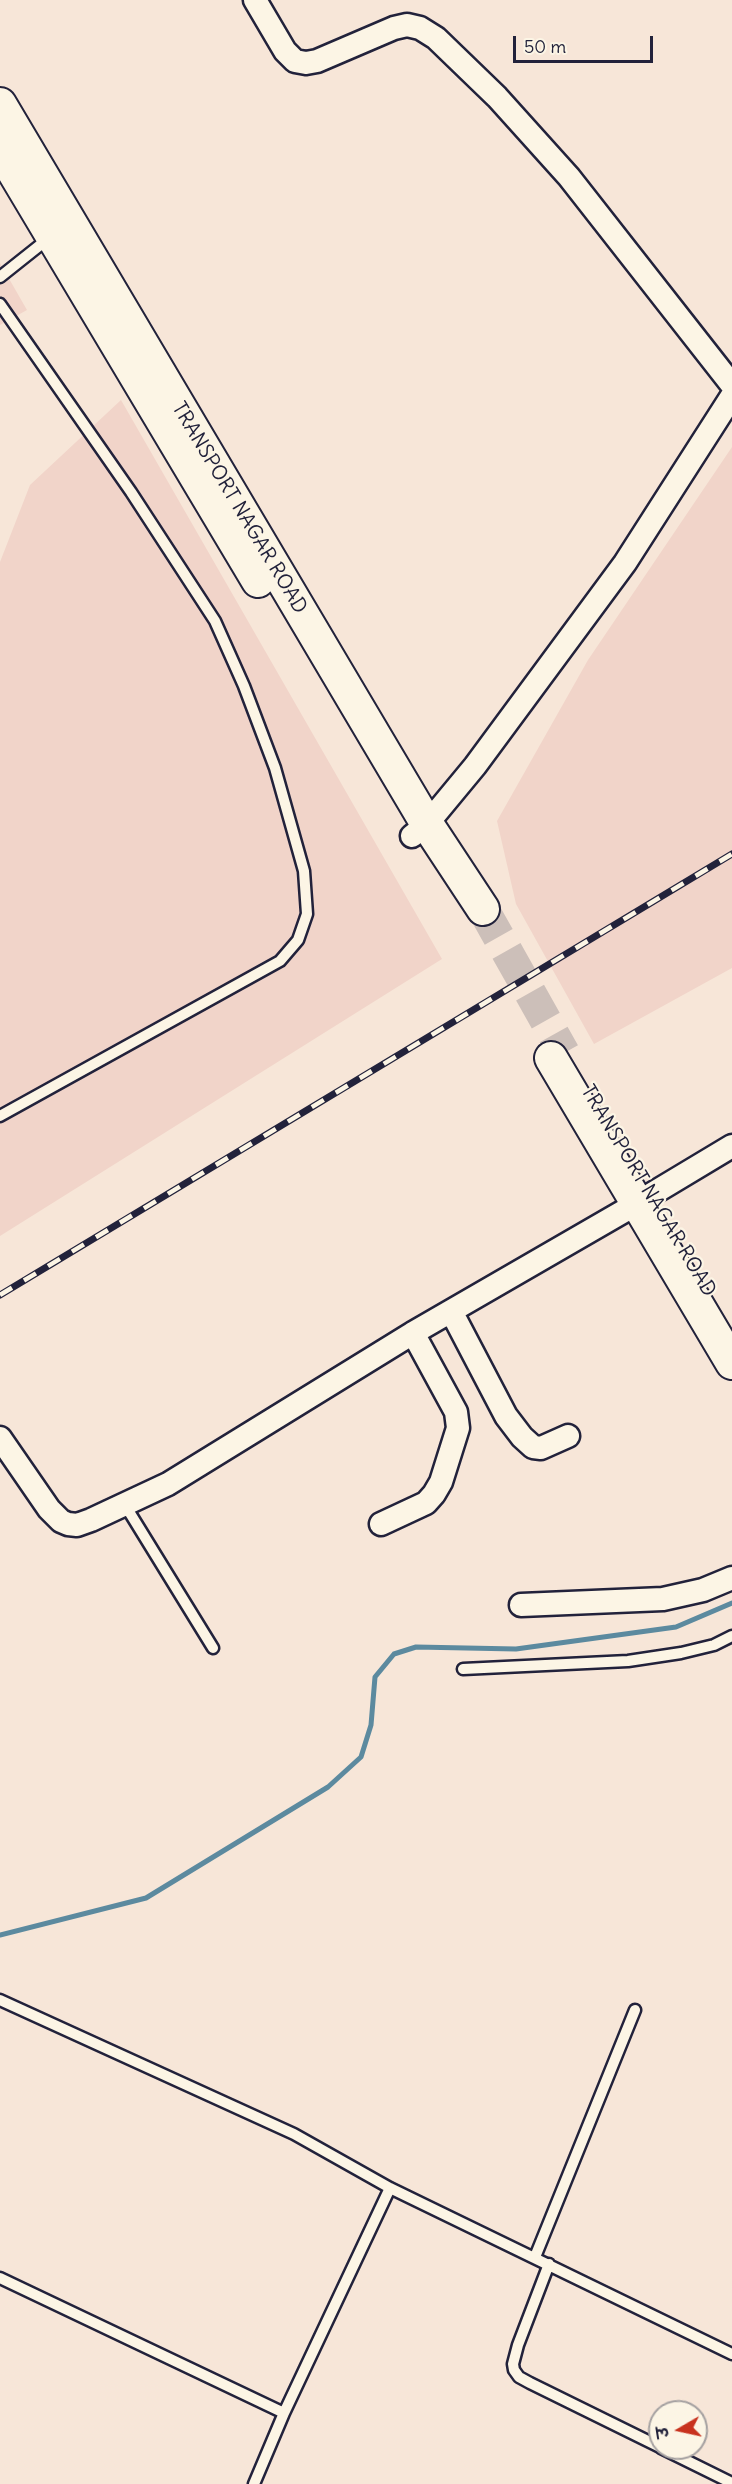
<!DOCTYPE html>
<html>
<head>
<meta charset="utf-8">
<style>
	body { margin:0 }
	#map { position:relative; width:732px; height:2484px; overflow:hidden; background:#f7e6d8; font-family:Delius,"Playpen Sans Deva",sans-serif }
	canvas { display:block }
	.north { position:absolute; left:648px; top:2400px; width:60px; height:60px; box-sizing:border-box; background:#fcf5e5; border:2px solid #a5a1a1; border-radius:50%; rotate:261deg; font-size:16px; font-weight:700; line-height:24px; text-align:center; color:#22223b }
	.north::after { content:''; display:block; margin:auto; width:21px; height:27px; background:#c8321e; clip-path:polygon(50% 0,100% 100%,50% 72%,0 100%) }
	.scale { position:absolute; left:513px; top:36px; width:140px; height:27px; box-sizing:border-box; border:3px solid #22223b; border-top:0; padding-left:8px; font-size:18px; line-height:21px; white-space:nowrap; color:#22223b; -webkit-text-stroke:4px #fcf5e5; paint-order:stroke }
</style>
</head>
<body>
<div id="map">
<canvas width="732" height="2484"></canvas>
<div class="north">उ</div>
<div class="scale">50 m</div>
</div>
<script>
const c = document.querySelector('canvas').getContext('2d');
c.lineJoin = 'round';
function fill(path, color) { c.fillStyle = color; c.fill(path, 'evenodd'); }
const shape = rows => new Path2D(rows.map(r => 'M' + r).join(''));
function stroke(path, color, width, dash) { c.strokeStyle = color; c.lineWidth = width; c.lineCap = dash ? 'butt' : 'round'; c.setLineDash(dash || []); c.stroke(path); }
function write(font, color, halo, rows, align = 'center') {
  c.font = font + ' Delius,sans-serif'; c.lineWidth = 4.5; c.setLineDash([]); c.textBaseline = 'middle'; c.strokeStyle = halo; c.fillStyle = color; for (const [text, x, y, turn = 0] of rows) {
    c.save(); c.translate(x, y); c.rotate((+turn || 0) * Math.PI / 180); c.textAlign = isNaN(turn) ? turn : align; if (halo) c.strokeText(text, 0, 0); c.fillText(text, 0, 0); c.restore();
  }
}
fill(shape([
	[0,263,27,310,0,325],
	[121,400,442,959,0,1236,0,562,30,485],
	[732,447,732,968,594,1044,516,904,497,821,588,660]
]), '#f1d4c9');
stroke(shape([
	[0,1935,146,1898,328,1787,361,1757,371,1725,375,1677,394,1654,416,1647,516,1649,676,1627,732,1603]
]), '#5c8a9f', 5);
stroke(shape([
	[483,909,564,1053]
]), '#ccbfb9', 32, [32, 16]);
const service = shape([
	[0,277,49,238],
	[0,304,131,492,215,621,244,686,275,768,304,871,307,914,298,940,280,961,0,1116],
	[125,1505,213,1648],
	[463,1669,628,1661,681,1653,714,1645,732,1636],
	[0,2000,294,2134,390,2188,732,2354],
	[535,2257,635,2010],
	[549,2264,518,2345,513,2364,514,2370,519,2377,530,2383,660,2447],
	[0,2278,284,2413],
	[661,2448,732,2483],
	[254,2484,284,2413,390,2188]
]);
const minor = shape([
	[255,0,285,51,295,61,306,63,317,61,394,28,407,25,420,28,436,38,497,97,569,177,732,385],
	[412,836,427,824,475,766,625,563,732,396],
	[652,1194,732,1146],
	[451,1311,506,1416,522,1437,533,1447,541,1448,568,1436],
	[0,1438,49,1509,61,1521,68,1524,77,1525,91,1520,168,1484,413,1333,638,1203],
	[381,1524,426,1503,434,1494,441,1482,458,1428,456,1412,413,1333],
	[521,1605,663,1599,703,1590,732,1578]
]);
const secondary = shape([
	[0,104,427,824,483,909],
	[0,149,258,581],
	[551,1058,732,1363]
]);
stroke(service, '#22223b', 15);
stroke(minor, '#22223b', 27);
stroke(secondary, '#22223b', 36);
stroke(service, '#fcf5e5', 10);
stroke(minor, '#fcf5e5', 22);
stroke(secondary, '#fcf5e5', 32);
const rail = shape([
	[0,1295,732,854]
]);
stroke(rail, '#22223b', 7);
stroke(rail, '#fcf5e5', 4.5, [14]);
write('20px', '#22223b', '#fcf5e5', [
	["TRANSPORT NAGAR ROAD",239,508,59],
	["TRANSPORT NAGAR ROAD",648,1191,59]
]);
</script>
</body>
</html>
